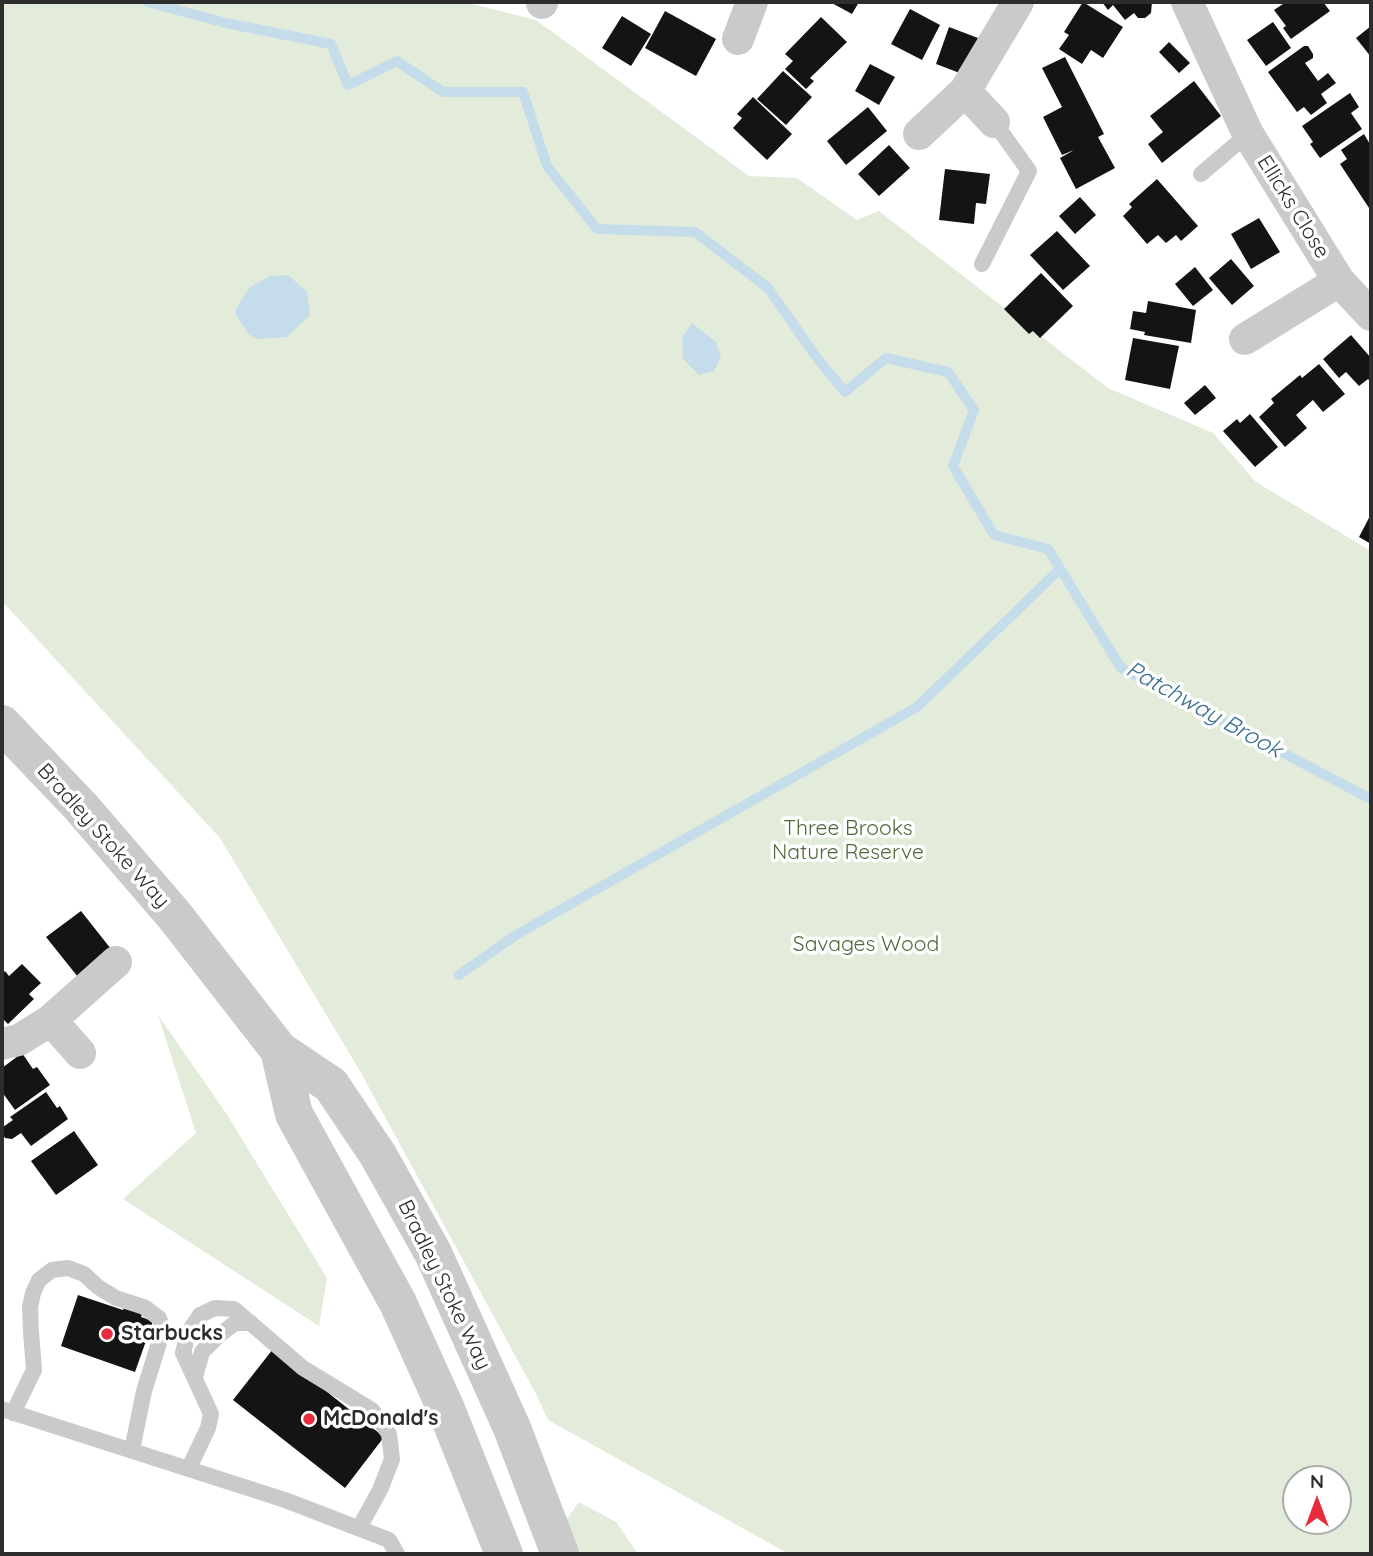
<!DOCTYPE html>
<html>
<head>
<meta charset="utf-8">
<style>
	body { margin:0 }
	#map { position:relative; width:1373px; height:1556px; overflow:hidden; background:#fff; font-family:Quicksand,sans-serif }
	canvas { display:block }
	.frame { position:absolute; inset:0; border:4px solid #2d2d2d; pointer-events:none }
	.north { position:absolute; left:1282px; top:1465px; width:70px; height:70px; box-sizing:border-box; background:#fff; border:2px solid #ababab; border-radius:50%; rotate:0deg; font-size:19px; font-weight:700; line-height:28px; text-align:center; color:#2d2d2d }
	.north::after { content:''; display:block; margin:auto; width:24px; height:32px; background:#e62c3c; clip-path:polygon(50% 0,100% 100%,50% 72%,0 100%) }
</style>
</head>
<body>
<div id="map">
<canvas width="1373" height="1556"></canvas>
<div class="frame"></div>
<div class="north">N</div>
</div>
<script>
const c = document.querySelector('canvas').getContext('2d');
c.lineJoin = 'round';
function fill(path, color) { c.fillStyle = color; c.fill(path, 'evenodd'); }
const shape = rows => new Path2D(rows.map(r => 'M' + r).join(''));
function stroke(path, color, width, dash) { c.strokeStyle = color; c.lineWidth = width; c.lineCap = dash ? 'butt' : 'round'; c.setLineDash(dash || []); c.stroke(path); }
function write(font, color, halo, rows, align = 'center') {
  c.font = font + ' Quicksand,sans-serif'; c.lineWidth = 7; c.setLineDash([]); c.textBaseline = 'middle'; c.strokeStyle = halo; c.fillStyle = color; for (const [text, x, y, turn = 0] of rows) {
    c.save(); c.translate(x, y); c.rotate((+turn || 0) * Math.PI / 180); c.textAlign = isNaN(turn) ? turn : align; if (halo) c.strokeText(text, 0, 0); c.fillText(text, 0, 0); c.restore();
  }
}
fill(shape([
	[2,2,464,2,536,20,749,176,797,178,857,220,879,211,1108,388,1213,433,1256,482,1371,551,1371,1554,789,1554,548,1420,535,1392,360,1071,220,838,2,601],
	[1296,1479,1338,1479,1338,1521,1296,1521],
	[158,1015,226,1113,327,1278,319,1326,123,1199,196,1133],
	[579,1502,616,1522,638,1554,579,1554,566,1520]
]), '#e3ebda');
fill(shape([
	[288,275,307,292,310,315,287,337,259,339,249,335,236,315,236,309,249,288,270,276],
	[692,323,716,342,721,357,714,371,699,375,683,359,682,338]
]), '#c5ddeb');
stroke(shape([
	[147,2,226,23,331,44,348,85,397,61,443,92,523,92,547,166,597,229,695,232,768,288,817,358,845,392,886,358,948,372,974,410,953,466,994,535,1048,549,1121,668,1371,799],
	[459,975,516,935,917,707,1060,569]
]), '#c5ddeb', 10);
fill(shape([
	[830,2,859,2,852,14],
	[1083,2,1123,27,1103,58,1091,50,1082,64,1059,49,1069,35,1064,32],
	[1102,2,1152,2,1151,13,1145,18,1138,18,1134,13,1125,20,1113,5,1108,10],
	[1286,2,1323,2,1330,11,1291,39,1283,28,1286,26,1274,10],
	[910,9,940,25,922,60,891,44],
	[665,11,716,39,696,76,645,48],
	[622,16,651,34,631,66,602,48],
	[821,17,847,42,810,78,814,81,806,89,785,69,793,61,785,54],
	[1273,22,1291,48,1266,66,1247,40],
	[1371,26,1371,57,1356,38],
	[949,27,978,38,965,75,936,64],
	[1169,42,1190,63,1179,73,1159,52],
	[1304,46,1308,46,1313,54,1313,58,1305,63,1318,81,1328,73,1336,83,1321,94,1327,103,1311,115,1304,107,1297,112,1268,72],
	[1065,57,1104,134,1098,137,1115,168,1076,189,1060,158,1074,150,1062,155,1043,117,1062,107,1042,68],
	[870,64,895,77,879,105,855,91],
	[783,71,812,97,786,125,757,99],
	[1194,81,1221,116,1162,163,1148,144,1163,132,1150,116],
	[1350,93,1359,107,1351,113,1362,129,1320,158,1310,144,1313,142,1302,126],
	[753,97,792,134,767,160,733,128,742,118,737,114],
	[868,107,887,131,846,165,827,141],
	[1364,134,1371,146,1371,207,1369,208,1340,164,1347,159,1341,150],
	[889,145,910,168,879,196,858,174],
	[945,169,990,174,986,204,976,203,974,224,939,220],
	[1157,179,1198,226,1181,241,1176,235,1166,243,1158,235,1147,244,1123,216,1132,207,1129,204],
	[1080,197,1096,215,1075,234,1059,216],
	[1259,218,1280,252,1251,269,1231,234],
	[1057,231,1090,266,1063,290,1030,255],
	[1231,259,1254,286,1232,305,1209,278],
	[1195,267,1213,290,1193,306,1175,284],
	[1041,273,1073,306,1040,338,1033,331,1029,334,1004,309],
	[1148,301,1196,310,1191,343,1144,335,1145,332,1130,329,1133,311,1146,313],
	[1351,335,1371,358,1371,383,1368,379,1359,386,1346,372,1339,378,1323,359],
	[1133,338,1179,346,1170,389,1125,380],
	[1319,364,1345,394,1323,412,1313,400,1296,415,1307,428,1285,447,1259,417,1274,403,1271,399,1300,375,1302,378],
	[1205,385,1216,398,1195,415,1184,403],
	[1250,414,1278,447,1255,467,1223,431,1237,419,1240,423],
	[1371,514,1371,544,1359,537],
	[81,911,111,949,78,977,46,937],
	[22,964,41,983,29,994,34,999,8,1024,2,1018,2,974,5,971,9,976],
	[22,1053,33,1069,37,1067,50,1085,15,1110,2,1092,2,1068],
	[46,1092,57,1108,60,1106,68,1119,31,1146,21,1133,12,1139,5,1138,2,1133,3,1127,13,1120,10,1117],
	[74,1131,98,1165,56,1195,31,1161],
	[78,1295,123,1310,127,1300,145,1307,141,1317,153,1321,135,1372,61,1346],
	[273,1349,384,1437,345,1488,233,1400]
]), '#141414');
stroke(shape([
	[1201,174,1248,134],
	[982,264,1029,171,994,122],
	[195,1377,202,1352,218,1336,235,1323,251,1323],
	[2,1409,285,1500,389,1540,397,1554],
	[13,1413,34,1370,31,1332,30,1307,33,1293,39,1280,52,1270,68,1268,84,1274,98,1287,116,1298,144,1307,159,1318,163,1330,144,1391,132,1450],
	[189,1468,208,1428,211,1414,183,1353,188,1333,200,1315,215,1308,234,1309,303,1368,372,1410,389,1434,392,1459,380,1490,359,1528]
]), '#cacaca', 16);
stroke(shape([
	[1187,2,1248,134,1339,281,1371,315],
	[542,3,542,2],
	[738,39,752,2],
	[965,91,994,122],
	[919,134,965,91,1018,2],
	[1245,339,1339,281],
	[51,1020,80,1053],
	[2,1044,19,1040,51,1020,116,962]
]), '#cacaca', 32);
stroke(shape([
	[2,724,81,807,174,915,279,1050,331,1085,378,1155,433,1253,512,1428,560,1554],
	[279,1050,294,1114,398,1303,446,1409,504,1554]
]), '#cacaca', 38);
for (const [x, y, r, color] of [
	[107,1334,7,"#e62c3c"],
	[309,1419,7,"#e62c3c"]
]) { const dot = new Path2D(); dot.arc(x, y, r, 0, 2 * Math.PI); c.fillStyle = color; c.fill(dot); stroke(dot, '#fff', 2.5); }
write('21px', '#2d2d2d', '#fff', [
	["Ellicks Close",1293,207,58],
	["Bradley Stoke Way",103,836,48],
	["Bradley Stoke Way",444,1285,64]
]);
write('21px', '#50683a', '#fff', [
	["Three Brooks",848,829],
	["Nature Reserve",848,853],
	["Savages Wood",866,945]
]);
write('bold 21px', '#2d2d2d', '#fff', [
	["Starbucks",121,1334],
	["McDonald's",323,1419]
], 'left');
write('italic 23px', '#3a6f8f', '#fff', [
	["Patchway Brook",1204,710,29]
]);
</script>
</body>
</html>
